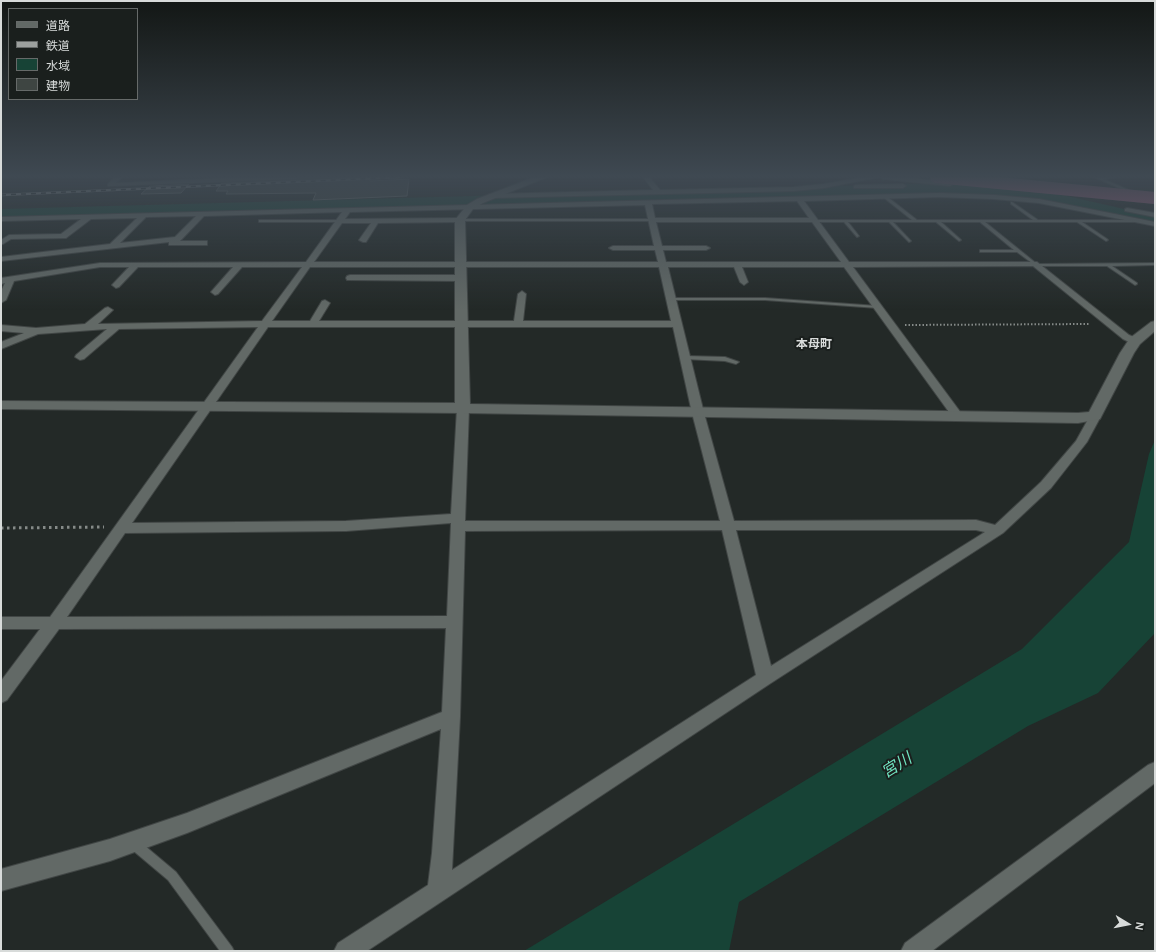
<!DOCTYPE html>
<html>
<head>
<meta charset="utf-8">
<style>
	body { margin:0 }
	#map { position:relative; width:1156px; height:952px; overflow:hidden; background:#232927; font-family:Arial,"Noto Sans JP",sans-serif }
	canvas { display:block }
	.frame { position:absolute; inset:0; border:2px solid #d8dbda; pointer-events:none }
	.legend { position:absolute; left:8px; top:8px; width:130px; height:92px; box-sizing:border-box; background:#1a1f1d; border:1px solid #666a69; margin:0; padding:5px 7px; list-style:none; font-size:12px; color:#d8dbda }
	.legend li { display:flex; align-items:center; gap:8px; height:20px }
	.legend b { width:20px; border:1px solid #666a69 }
	.north { position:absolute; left:1108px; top:904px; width:40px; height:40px; -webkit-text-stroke:3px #1a1f1d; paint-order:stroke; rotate:100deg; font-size:11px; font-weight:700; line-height:16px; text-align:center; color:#d8dbda }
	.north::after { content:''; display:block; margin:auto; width:14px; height:18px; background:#d8dbda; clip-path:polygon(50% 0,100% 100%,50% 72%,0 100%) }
</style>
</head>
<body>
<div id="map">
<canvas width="1156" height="952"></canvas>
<div class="frame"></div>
<ul class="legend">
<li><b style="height:5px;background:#626966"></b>道路</li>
<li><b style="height:5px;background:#9ca09e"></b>鉄道</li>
<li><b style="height:11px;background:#174336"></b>水域</li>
<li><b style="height:11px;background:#3e4542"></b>建物</li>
</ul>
<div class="north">N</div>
</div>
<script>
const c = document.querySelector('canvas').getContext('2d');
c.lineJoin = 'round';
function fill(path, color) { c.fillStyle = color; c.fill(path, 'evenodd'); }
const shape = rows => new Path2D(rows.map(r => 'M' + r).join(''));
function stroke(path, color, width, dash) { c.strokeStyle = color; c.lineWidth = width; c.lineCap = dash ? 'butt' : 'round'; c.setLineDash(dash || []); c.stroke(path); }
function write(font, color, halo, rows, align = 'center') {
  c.font = font + ' Arial,"Noto Sans JP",sans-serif'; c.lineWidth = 4; c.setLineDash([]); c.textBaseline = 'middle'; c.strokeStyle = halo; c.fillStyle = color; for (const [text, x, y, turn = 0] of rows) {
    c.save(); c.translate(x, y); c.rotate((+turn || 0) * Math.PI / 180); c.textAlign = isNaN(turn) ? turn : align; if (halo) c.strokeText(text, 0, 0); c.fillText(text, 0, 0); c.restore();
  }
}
fill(shape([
	[1155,440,1155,633,1098,693,1028,726,739,902,729,951,524,951,1022,649,1129,542,1149,454]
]), '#174336');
fill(shape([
	[943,183,1017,188,1067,196,1155,216,1155,226,1067,206,1017,198,943,193,1,219,1,209,943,183]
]), '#174336');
const building = shape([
	[300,177,370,177,370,181,409,179,407,196,313,200,316,193,226,194,228,191,216,191,222,183,296,180,300,177],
	[189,184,181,193,141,194,150,186,189,184]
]);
fill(building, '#3e4542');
stroke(building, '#707774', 1);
const service = shape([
	[1094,177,1116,177,1103,179,1131,191,1128,192,1094,177],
	[883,195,885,195,917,220,1033,220,1011,204,1011,202,1012,202,1038,220,1138,220,1138,222,1082,222,1107,239,1108,240,1106,241,1077,222,985,222,1037,264,1155,263,1155,265,1112,266,1137,283,1137,284,1135,285,1107,266,1036,266,1017,252,980,252,980,250,1014,250,980,222,941,222,960,239,961,240,959,241,936,222,893,222,910,240,911,241,909,242,889,222,848,222,859,236,857,237,844,222,816,222,814,221,816,220,912,220,883,197,883,195],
	[460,219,652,219,654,220,652,221,459,221,458,220,460,219],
	[260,220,340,220,342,221,340,222,259,222,259,220,260,220],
	[668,298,765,298,878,306,880,307,878,308,765,300,668,300,668,298],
	[686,356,725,357,739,362,736,364,725,361,684,359,683,358,686,356],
	[134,838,138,840,176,872,232,947,234,951,220,951,168,880,130,848,128,844,130,840,134,838]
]);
const minor = shape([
	[115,177,122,177,116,183,250,177,299,177,296,179,108,186,108,184,115,177],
	[643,177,649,177,660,190,794,187,824,184,865,177,879,177,824,188,794,191,490,198,487,196,490,194,653,190,643,177],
	[880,177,902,177,950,182,953,184,950,186,883,179,880,177],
	[856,185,903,184,906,186,903,188,854,188,854,186,856,185],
	[939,193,994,195,1039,199,1155,222,1155,226,1039,203,994,199,939,197,804,201,849,262,1037,262,1129,335,1139,339,1140,341,1139,343,1131,343,1123,339,1033,266,853,267,964,417,962,419,958,421,954,419,844,267,742,267,748,282,744,285,740,282,734,267,668,267,704,413,734,521,976,520,995,525,1041,482,1076,441,1091,414,1099,414,1101,416,1087,442,1051,488,1003,533,771,683,367,951,334,951,338,943,428,885,432,853,441,729,187,833,110,861,1,891,1,869,110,839,187,813,442,712,446,628,59,629,7,700,1,703,1,681,40,629,1,629,1,617,50,617,258,327,119,329,84,359,80,360,75,357,76,355,107,329,38,334,1,349,1,342,24,333,1,331,1,325,36,328,85,324,105,308,108,307,113,310,98,324,262,321,302,267,242,267,218,294,215,295,211,292,233,267,138,267,119,287,116,288,112,285,129,267,100,267,14,281,6,300,1,303,1,291,5,283,1,284,1,278,100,263,306,262,342,212,204,216,180,241,207,241,207,245,169,245,169,242,1,261,1,257,110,244,137,218,91,219,66,238,11,239,3,244,1,244,1,240,9,235,61,234,81,219,1,221,1,217,939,193],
	[797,201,809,218,655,218,652,204,797,201],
	[645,205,654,246,613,246,609,248,613,250,655,250,658,262,314,262,342,223,371,223,359,240,363,242,366,242,378,223,460,222,464,220,460,218,345,219,350,212,645,205],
	[196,216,175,237,120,243,146,217,196,216],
	[656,222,812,222,841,262,666,262,663,250,706,250,710,248,706,246,662,246,656,222],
	[310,267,659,267,671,321,523,321,526,294,522,291,518,294,514,321,319,321,330,303,325,300,322,301,310,321,272,321,310,267],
	[268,327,673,327,692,413,720,521,465,521,469,408,467,406,463,405,459,406,457,408,451,514,346,521,132,523,268,327],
	[451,523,447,616,67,617,125,533,346,531,451,523],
	[722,530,756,675,452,870,460,717,465,531,722,530],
	[736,530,976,530,985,532,771,666,736,530],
	[1127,208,1155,213,1155,217,1125,211,1125,209,1127,208],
	[350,275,460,275,464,278,460,281,347,280,346,278,347,276,350,275],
	[1155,762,1155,783,932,951,901,951,905,943,1148,765,1155,762]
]);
const tertiary = shape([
	[535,177,547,177,483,203,473,209,465,220,470,404,1078,413,1089,412,1120,353,1130,338,1151,322,1155,321,1155,331,1140,344,1134,353,1100,419,1078,423,463,413,1,409,1,401,455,403,455,220,467,205,477,199,535,177]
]);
stroke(service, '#414645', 2);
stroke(minor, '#414645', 2);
stroke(tertiary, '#414645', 2);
stroke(shape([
	[905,325,1090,324]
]), '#858a88', 2, [1.5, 2]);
stroke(shape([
	[1,528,104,527]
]), '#858a88', 3, [2.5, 3.5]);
fill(service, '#626966');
fill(minor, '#626966');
fill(tertiary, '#626966');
const rail = shape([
	[1,195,403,177]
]);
stroke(rail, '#9ca09e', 2.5);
stroke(rail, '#1a1f1d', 1.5, [5]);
const primaryBridge = shape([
	[936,177,1155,198]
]);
stroke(primaryBridge, '#414645', 12, []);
stroke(primaryBridge, '#a55b7e', 12);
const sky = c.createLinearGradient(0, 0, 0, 310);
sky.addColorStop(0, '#131715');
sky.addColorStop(0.57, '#3f4952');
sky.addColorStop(1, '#3f495200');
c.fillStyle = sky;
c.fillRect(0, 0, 1156, 310);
write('bold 12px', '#d8dbda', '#1a1f1d', [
	["本母町",814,345]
]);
write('italic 16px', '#70e6c2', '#1a1f1d', [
	["宮川",897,766,-32]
]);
</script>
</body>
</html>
